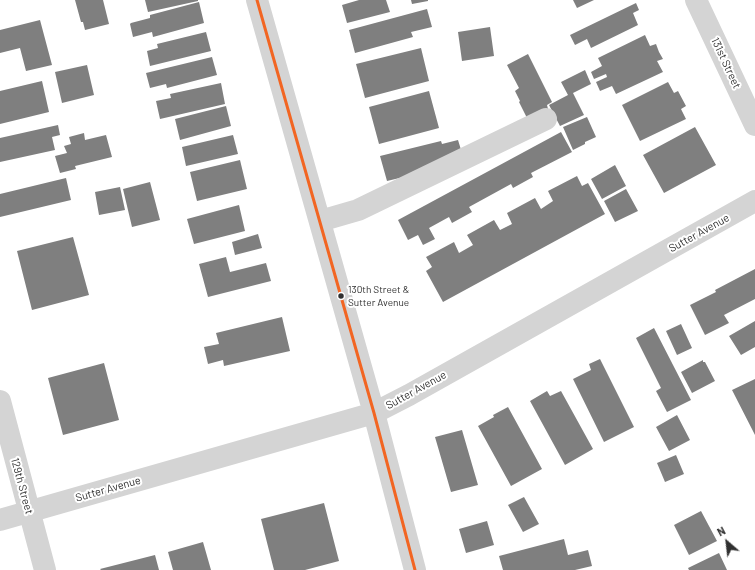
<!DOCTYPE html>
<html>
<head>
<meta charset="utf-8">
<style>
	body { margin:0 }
	#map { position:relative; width:755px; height:570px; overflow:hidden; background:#fff; font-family:Barlow,sans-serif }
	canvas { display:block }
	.north { position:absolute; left:707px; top:522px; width:40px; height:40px; -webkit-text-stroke:3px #fff; paint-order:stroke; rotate:332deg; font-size:11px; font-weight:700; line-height:16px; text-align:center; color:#303030 }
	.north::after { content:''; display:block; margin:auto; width:14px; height:18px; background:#303030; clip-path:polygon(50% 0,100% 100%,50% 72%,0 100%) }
</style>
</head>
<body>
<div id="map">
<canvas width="755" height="570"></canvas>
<div class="north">N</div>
</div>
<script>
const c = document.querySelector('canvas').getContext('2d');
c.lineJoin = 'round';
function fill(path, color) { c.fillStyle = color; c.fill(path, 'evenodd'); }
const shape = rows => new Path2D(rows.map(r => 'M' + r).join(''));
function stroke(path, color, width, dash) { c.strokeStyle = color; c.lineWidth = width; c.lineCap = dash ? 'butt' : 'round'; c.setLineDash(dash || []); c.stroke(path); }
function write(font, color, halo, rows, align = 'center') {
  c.font = font + ' Barlow,sans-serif'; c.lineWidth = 4; c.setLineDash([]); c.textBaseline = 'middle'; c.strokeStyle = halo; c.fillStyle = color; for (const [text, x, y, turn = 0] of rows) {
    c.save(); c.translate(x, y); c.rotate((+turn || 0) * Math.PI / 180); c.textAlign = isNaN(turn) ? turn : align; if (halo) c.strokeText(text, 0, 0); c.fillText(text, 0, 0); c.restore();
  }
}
fill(shape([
	[75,0,103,0,109,24,85,30,83,22,81,22],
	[145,0,198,0,198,1,148,12],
	[359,0,386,0,390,12,347,23,342,5],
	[411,0,428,0,428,1,412,4],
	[573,0,594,0,577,8],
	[199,2,204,23,153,37,152,32,133,37,130,24,131,23,150,18,150,15],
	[636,3,639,10,633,13,638,25,591,48,587,39,575,45,570,35],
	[427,9,432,27,411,32,413,37,355,53,349,30],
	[40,20,52,65,26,71,20,48,0,53,0,30],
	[490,27,494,56,462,61,458,32],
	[206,32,211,51,150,66,147,51,158,48,157,44],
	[645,35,650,46,656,44,659,52,663,59,657,61,663,72,616,94,612,86,600,91,596,82,607,77,606,74,594,79,591,72,602,66,598,58],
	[421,48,429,81,365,98,356,64],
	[528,54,552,102,547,105,548,109,528,120,519,102,520,101,515,91,519,88,507,65],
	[212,57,217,75,167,88,166,84,150,88,146,73],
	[87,65,94,95,62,103,55,72],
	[585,70,591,84,573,93,584,115,560,126,549,105,568,95,561,82],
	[42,81,49,112,0,124,0,91],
	[668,82,674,93,678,91,686,106,681,109,686,119,640,141,622,105],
	[221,83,225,104,160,119,156,101,171,98,170,94],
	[429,91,439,128,379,144,369,107],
	[226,106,231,126,180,140,175,119],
	[587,117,596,137,585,142,585,144,573,150,563,127],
	[58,125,60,135,52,137,55,150,0,162,0,138],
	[695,127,716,165,664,193,643,155],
	[561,132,572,152,531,173,533,177,513,188,511,184,469,207,472,212,452,223,449,217,429,228,435,239,423,245,418,235,408,240,398,220],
	[84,133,85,140,106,135,112,157,75,166,76,169,60,173,55,156,67,153,64,146,71,144,69,137],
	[233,135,238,154,186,166,182,147],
	[458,140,462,153,437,169,387,181,380,156,441,141,442,144],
	[240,160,247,189,197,201,190,172],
	[615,165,626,186,602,199,591,179],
	[577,176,582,186,588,183,605,214,443,302,426,271,432,267,426,257,454,242,459,253,473,245,467,235,494,220,500,230,512,224,507,213,535,198,541,209,553,201,548,191],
	[66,178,71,200,0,217,0,194],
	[150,182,160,220,132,227,123,189],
	[120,187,125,210,99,215,95,192],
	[626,189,638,211,615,222,604,201],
	[239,205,245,231,194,244,187,219],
	[258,234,262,248,235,255,232,242],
	[73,237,89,295,32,310,17,251],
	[226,257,230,272,266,263,271,281,208,297,199,264],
	[755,269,755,299,724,315,729,323,705,335,690,305,716,292,715,290],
	[282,317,290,351,224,366,223,360,208,364,204,347,219,344,216,333],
	[755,321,755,347,741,355,729,336],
	[681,324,692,348,677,355,666,331],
	[654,328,691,400,667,412,656,391,661,388,636,338],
	[600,359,634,427,604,442,573,379,591,370,589,364],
	[703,360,703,362,705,362,715,381,692,393,681,372],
	[104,363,119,420,63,435,48,378],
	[755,379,755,435,732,390],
	[547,391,550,396,561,391,593,449,565,465,530,401],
	[508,407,542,469,511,486,478,426,494,417,493,415],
	[677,415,690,440,669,451,656,427],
	[462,430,478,485,451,492,435,437],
	[676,455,684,474,665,482,657,463],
	[524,497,539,524,523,532,508,505],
	[324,503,339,561,305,570,274,570,261,519],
	[701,511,717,541,689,555,674,525],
	[487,521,494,545,466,553,459,529],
	[564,539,568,555,588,550,592,566,575,570,503,570,499,556],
	[203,542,211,570,173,570,168,552],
	[719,553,727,570,689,570,688,568],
	[155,555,159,570,101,570,100,569]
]), '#7f7f7f');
stroke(shape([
	[257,0,374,413,415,570],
	[696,0,755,125],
	[320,221,358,210,546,119],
	[0,401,45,570],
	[0,520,374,413,409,395,755,201]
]), '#d4d4d4', 22);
stroke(shape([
	[257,0,374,413,415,570]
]), '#f26522', 3);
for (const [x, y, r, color] of [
	[341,296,3.5,"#303030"]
]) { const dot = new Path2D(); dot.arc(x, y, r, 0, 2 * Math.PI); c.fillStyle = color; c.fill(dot); stroke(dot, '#fff', 1.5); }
write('10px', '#303030', '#fff', [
	["130th Street &",348,290],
	["Sutter Avenue",348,303]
], 'left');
write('11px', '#303030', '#fff', [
	["131st Street",726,63,65],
	["Sutter Avenue",699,233,-29],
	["Sutter Avenue",416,390,-29],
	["129th Street",22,486,75],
	["Sutter Avenue",108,489,-16]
]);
</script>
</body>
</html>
